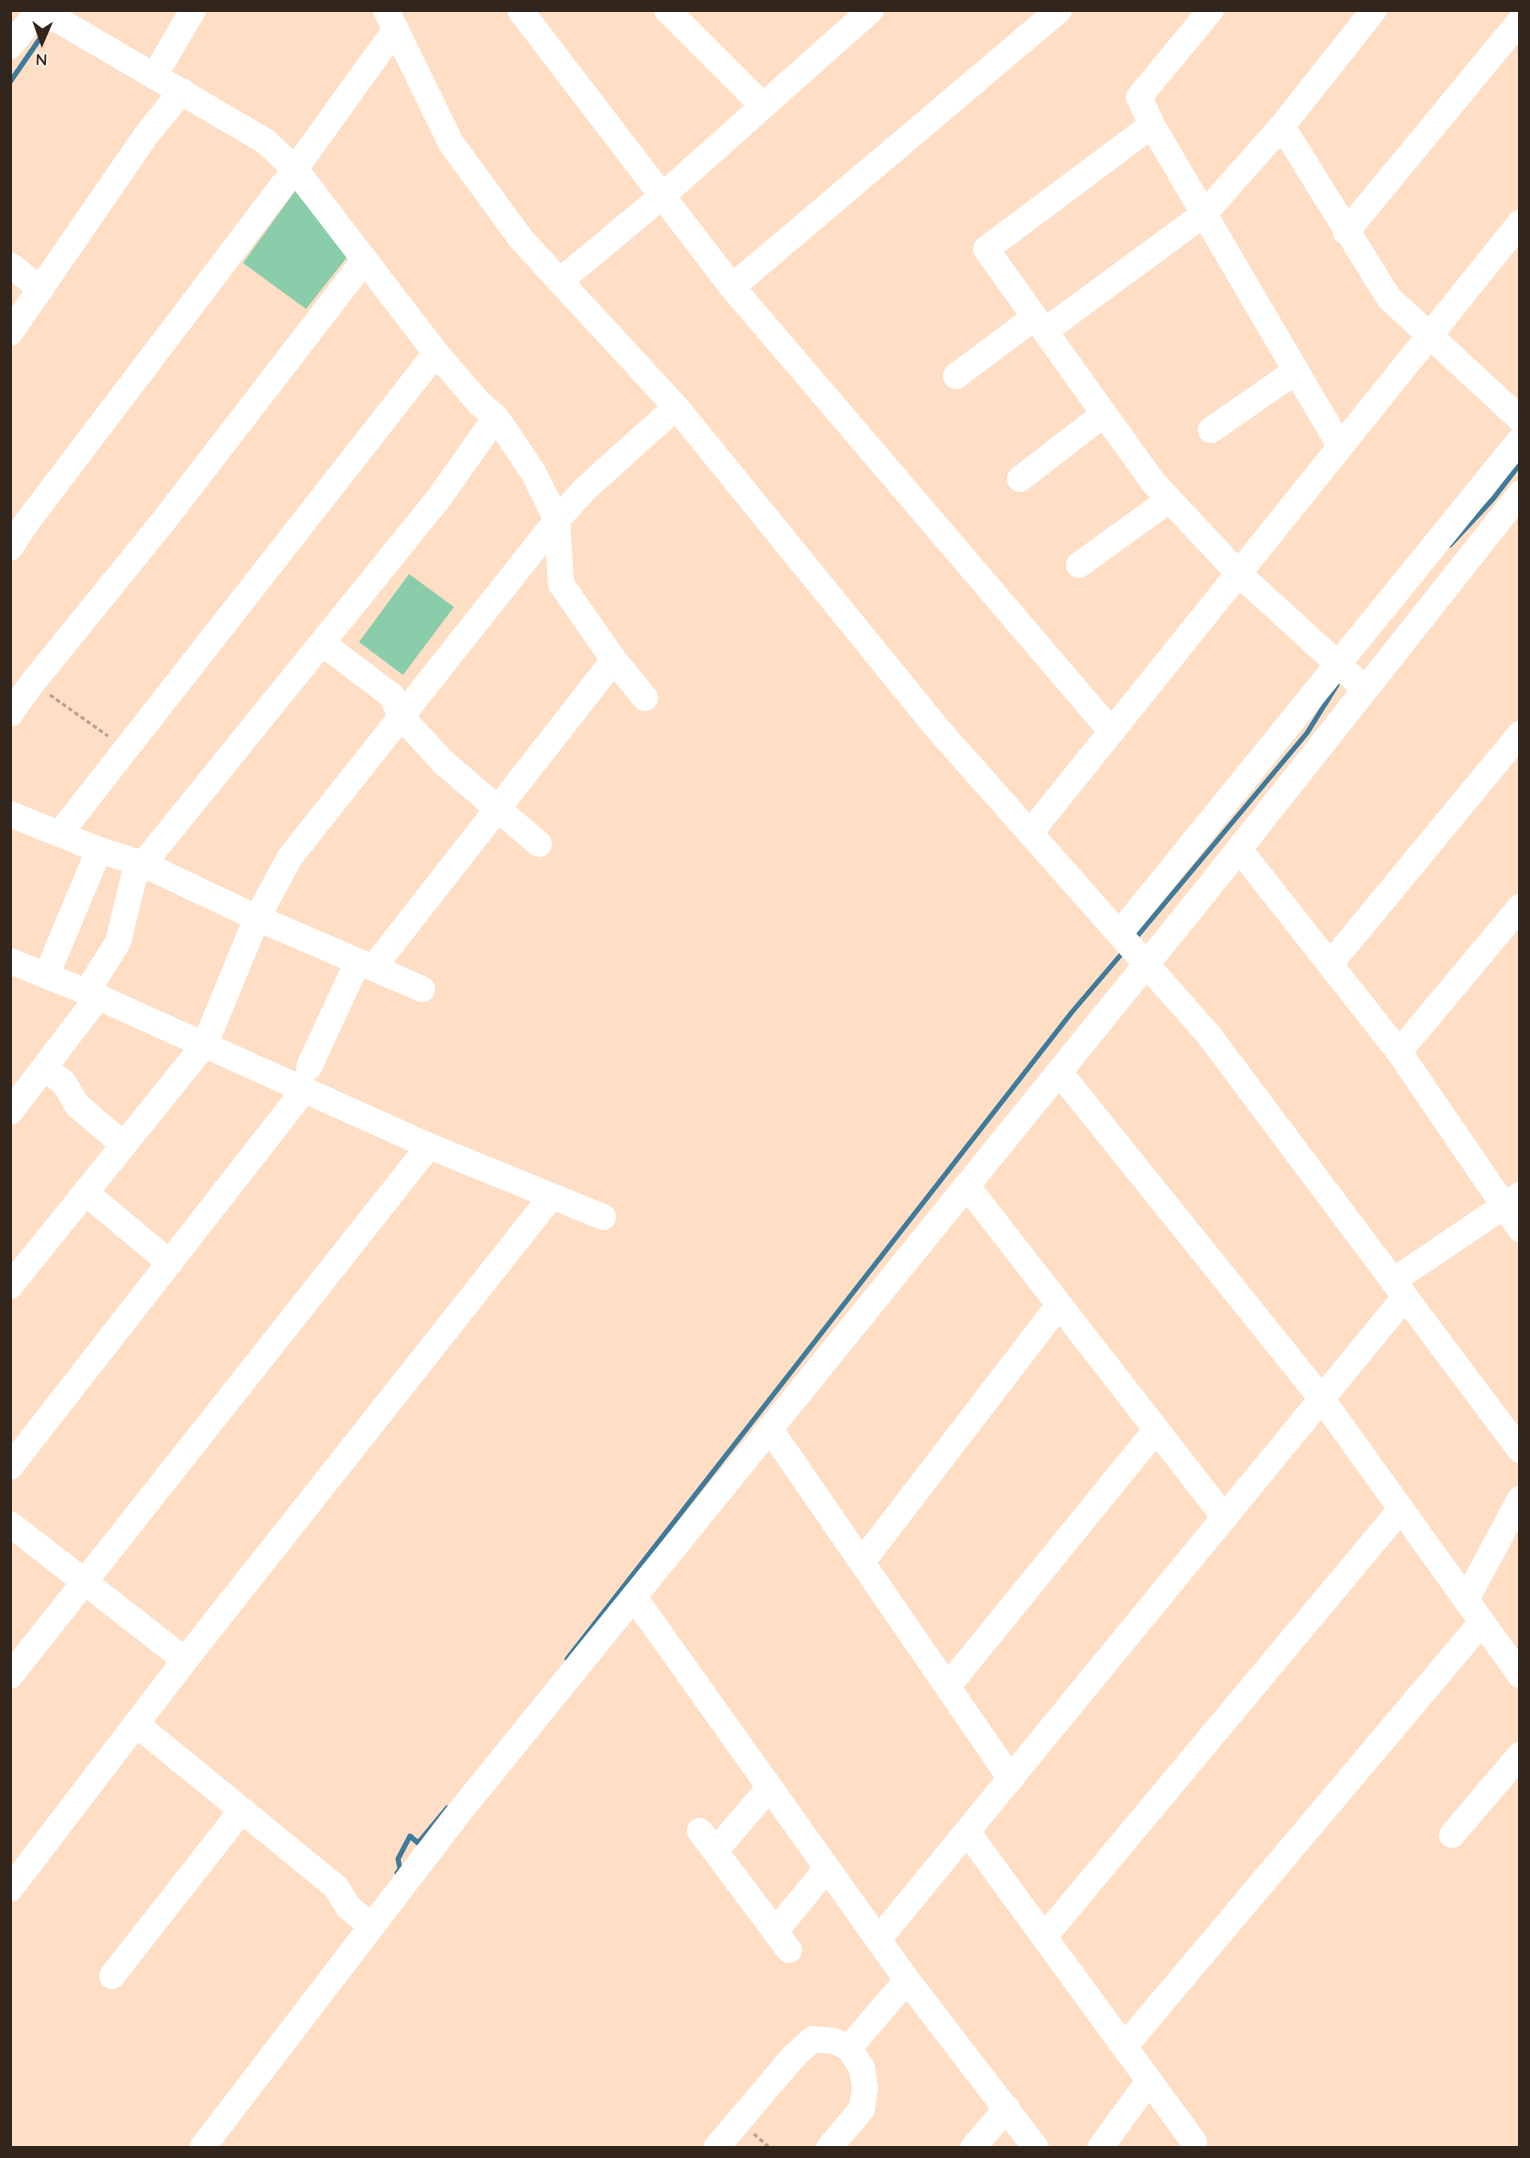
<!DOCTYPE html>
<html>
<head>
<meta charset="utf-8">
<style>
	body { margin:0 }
	#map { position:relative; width:1530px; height:2158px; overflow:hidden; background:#fedec5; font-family:Quicksand,sans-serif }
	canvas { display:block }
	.frame { position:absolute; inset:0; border:12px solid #31251c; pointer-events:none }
	.north { position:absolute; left:12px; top:12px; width:60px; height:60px; -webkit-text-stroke:4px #fcefe5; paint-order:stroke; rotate:182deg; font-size:16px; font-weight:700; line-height:24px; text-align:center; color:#31251c }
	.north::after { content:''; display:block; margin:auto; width:21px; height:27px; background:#31251c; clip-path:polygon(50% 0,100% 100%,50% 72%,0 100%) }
</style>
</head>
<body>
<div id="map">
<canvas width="1530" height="2158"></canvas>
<div class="frame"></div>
<div class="north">N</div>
</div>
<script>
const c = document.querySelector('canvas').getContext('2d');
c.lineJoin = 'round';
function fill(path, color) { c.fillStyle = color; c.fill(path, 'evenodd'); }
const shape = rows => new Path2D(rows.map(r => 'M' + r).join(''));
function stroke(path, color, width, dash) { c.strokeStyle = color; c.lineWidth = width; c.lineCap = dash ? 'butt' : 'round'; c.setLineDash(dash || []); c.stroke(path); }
fill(shape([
	[295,191,348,256,306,309,243,263],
	[409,574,454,607,403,675,359,642]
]), '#8acdaa');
stroke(shape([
	[10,82,50,24],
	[1450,545,1493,499,1520,464],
	[1134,940,1307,733,1337,685],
	[567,1659,1072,1012,1124,951],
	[397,1873,400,1869,398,1859,410,1836,418,1843,447,1808]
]), '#3e7a9a', 5);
stroke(shape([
	[50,695,108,736],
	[754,2134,770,2148]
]), '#baa18d', 3, [4.5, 3]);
stroke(shape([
	[386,10,451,143,521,239,676,407,937,728,1208,1034,1520,1450],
	[520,10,732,287,1111,731],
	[667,10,763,106],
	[1211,10,1139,97,1152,125,1340,446],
	[10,46,32,19,45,16,60,21,265,141,295,169,436,353,480,404,496,417,533,472,557,520,561,584,614,660,645,698],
	[155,75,193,10],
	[1152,125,986,249,1153,482,1238,573,1365,689],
	[1282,126,1389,298,1520,419],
	[1346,232,1520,21],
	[10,265,41,289],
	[560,281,661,197,871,10],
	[732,287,1059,10],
	[1045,331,1204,214,1282,126,1374,10],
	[10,333,147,134,182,91],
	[956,376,1035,317],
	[1211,430,1296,371],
	[1020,479,1104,414],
	[10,548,27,522,295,169,396,29],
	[1079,565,1169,500],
	[322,643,392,696,400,715,443,762,539,844],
	[10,714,33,682,162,523,364,261],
	[10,814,99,850,143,864,257,918,422,989],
	[61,832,436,353],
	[1030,833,1520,223],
	[1239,849,1399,1052,1520,1229],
	[1119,934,1520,440],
	[10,961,87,992,429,1146,603,1217],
	[1331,963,1520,734],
	[373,968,614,660],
	[47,974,99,850],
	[87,992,118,942,134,877,143,864,439,498,496,417],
	[1399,1052,1520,907],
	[309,1067,358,961],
	[45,1068,64,1083,77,1105,124,1145],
	[1059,1072,1322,1399,1520,1675],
	[10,1112,98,997],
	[967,1186,1225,1518],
	[86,1193,170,1263],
	[1393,1281,1520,1195],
	[10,1286,205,1044,257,918,290,857,557,520,585,489,676,407],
	[770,1429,1011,1779],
	[10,1467,305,1089],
	[10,1524,185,1660],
	[862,1562,1059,1305],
	[634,1597,907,1980,1036,2148],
	[1466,1600,1520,1499],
	[10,1676,429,1146],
	[948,1686,1156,1430],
	[136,1724,336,1887,348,1907,372,1926],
	[700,1831,789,1950],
	[968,1833,1194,2142],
	[1452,1835,1520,1755],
	[715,1851,770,1787],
	[10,1889,185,1660,551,1197],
	[775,1932,827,1868],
	[1044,1937,1401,1509],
	[878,1940,1405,1297],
	[112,1976,242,1810],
	[1124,2047,1482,1622],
	[202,2148,457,1815,1209,887,1520,494],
	[716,2148,794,2056,813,2039,834,2041,849,2048],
	[829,2148,862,2109,865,2088,862,2068,849,2048,907,1980],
	[973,2148,1007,2108],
	[1100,2148,1149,2081]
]), '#fff', 26);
</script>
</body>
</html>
